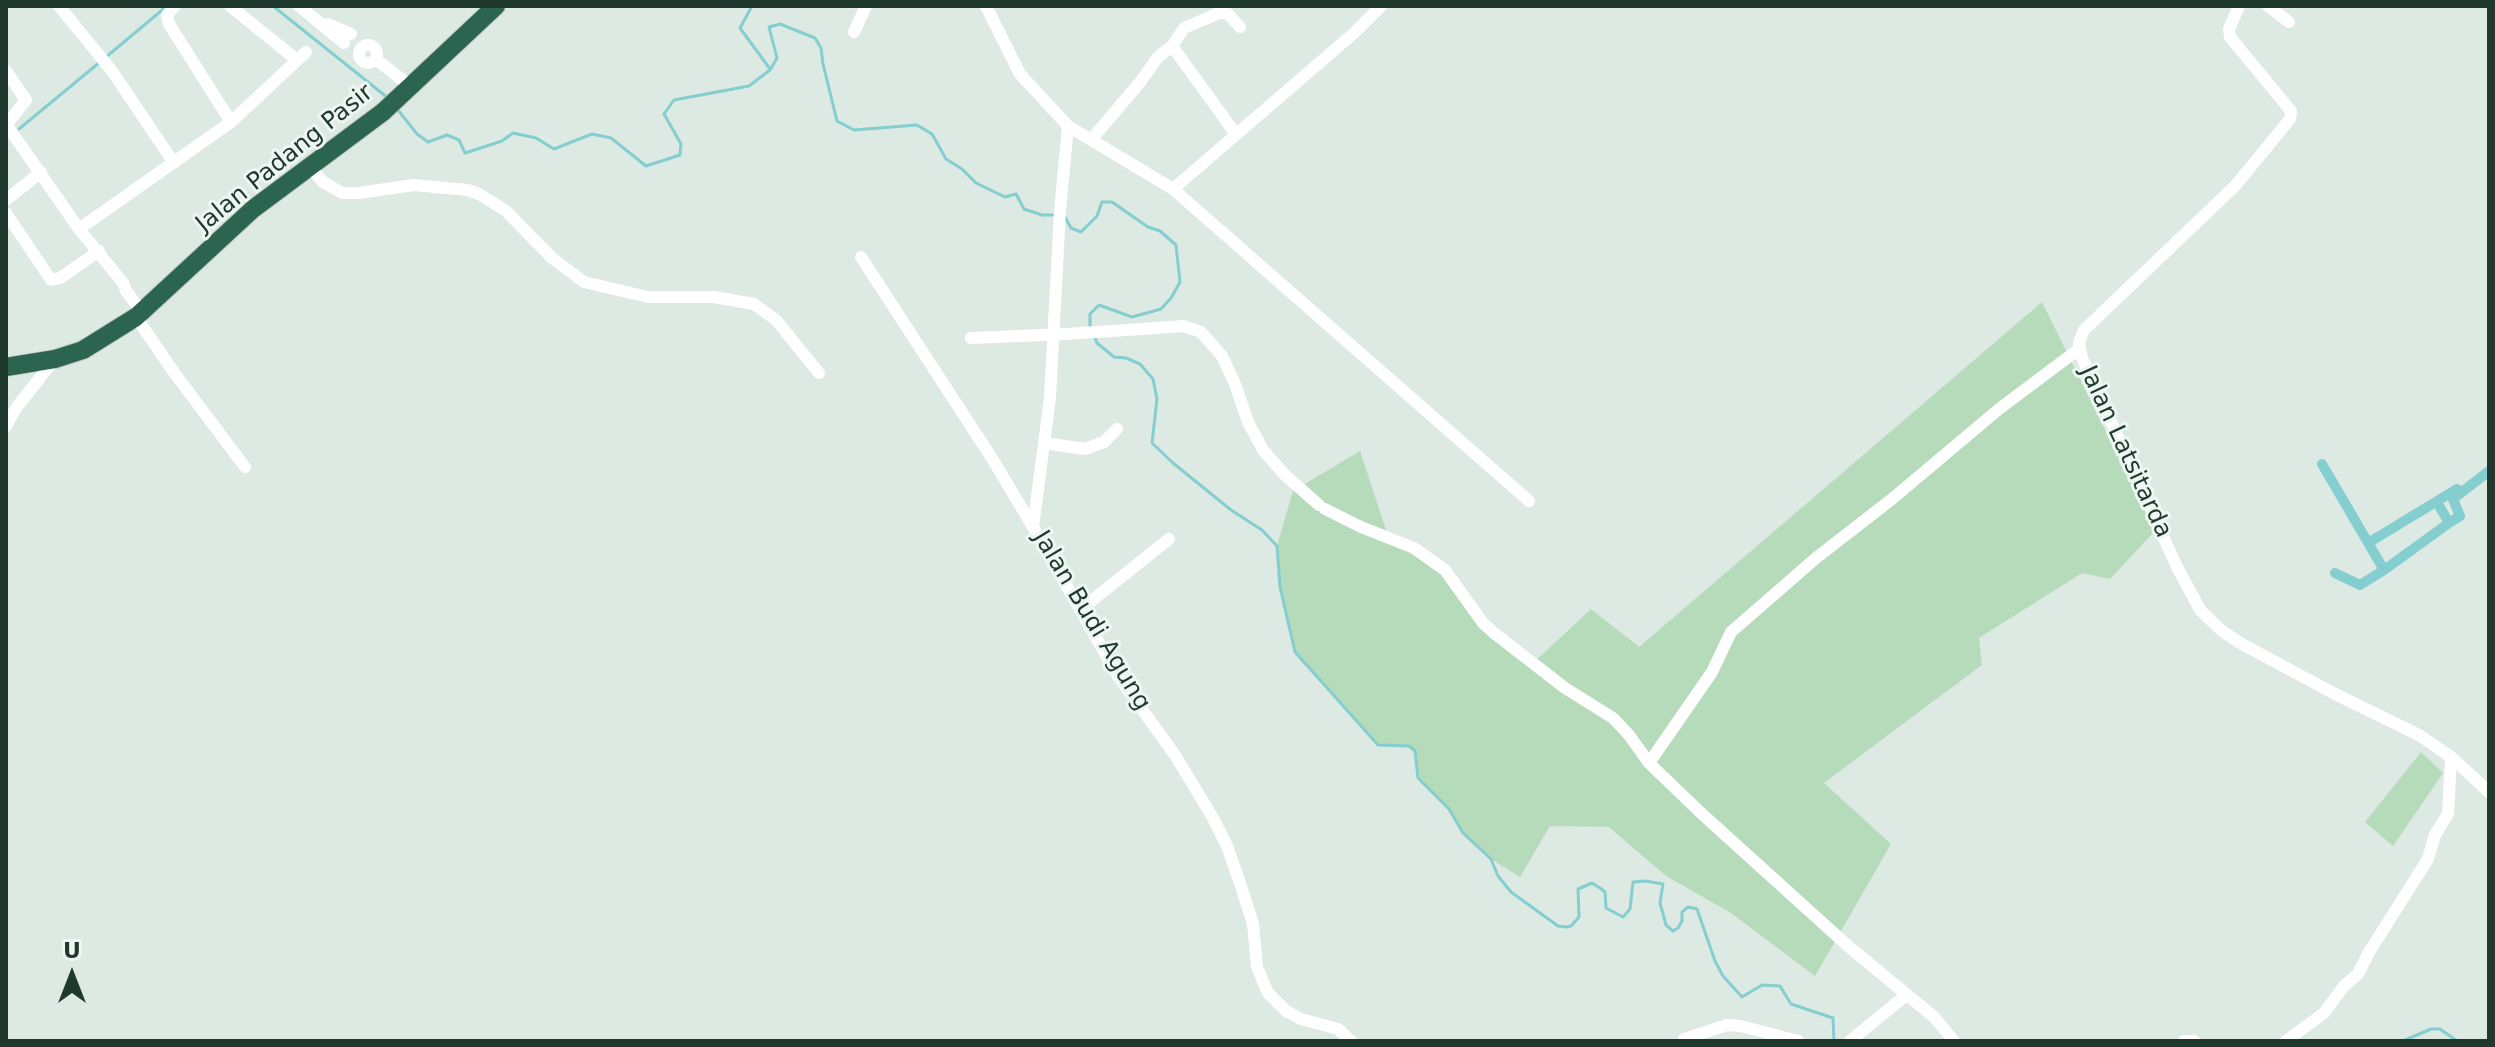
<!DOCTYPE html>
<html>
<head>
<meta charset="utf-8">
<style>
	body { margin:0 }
	#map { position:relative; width:2495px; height:1047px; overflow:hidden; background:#dde9e3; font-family:"DejaVu Sans",sans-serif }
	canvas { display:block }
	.frame { position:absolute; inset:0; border:8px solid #1f392f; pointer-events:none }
	.north { position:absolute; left:32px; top:935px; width:80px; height:80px; -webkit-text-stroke:6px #eef6f1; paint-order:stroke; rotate:0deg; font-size:22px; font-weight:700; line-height:32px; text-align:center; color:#1f392f }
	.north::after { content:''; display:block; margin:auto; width:28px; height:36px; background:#1f392f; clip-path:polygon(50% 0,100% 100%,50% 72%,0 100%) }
</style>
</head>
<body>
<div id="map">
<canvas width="2495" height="1047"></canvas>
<div class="frame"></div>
<div class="north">U</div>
</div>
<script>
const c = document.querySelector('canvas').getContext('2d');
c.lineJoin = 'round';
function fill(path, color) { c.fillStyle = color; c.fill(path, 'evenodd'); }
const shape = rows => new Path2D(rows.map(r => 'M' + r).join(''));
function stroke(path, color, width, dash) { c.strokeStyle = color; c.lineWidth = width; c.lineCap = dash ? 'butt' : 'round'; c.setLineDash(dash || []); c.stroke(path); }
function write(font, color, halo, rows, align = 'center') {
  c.font = font + ' "DejaVu Sans",sans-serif'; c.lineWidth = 6; c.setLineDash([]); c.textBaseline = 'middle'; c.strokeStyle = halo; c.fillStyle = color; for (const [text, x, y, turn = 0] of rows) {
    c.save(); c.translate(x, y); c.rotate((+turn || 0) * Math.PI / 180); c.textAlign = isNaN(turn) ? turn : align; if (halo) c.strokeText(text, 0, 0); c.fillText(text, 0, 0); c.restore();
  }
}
fill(shape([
	[2042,302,2155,531,2110,579,2082,573,1979,638,1982,665,1824,783,1891,844,1815,976,1731,913,1666,876,1609,827,1550,826,1520,877,1491,859,1463,833,1449,809,1418,778,1415,751,1409,746,1378,745,1295,652,1280,587,1277,546,1293,491,1360,451,1388,536,1441,560,1471,614,1532,664,1591,609,1639,647],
	[2421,752,2443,773,2393,846,2365,822]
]), '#b6dbbb');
stroke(shape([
	[273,6,388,98],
	[752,6,740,28,770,69],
	[106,57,167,6],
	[398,110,417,134,428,142,447,135,459,140,465,153,502,141,513,133,536,138,554,149,592,134,611,138,646,166,680,155,681,144,664,114,674,100,749,86,770,70,777,58,769,27,780,24,815,38,821,48,823,64,837,121,854,130,917,125,932,134,946,159,962,169,976,183,1005,197,1016,194,1024,209,1042,215,1057,215],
	[19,129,100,62],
	[1065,217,1071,228,1081,232,1097,216,1102,202,1112,202,1148,227,1160,231,1176,245,1180,282,1171,298,1161,309,1132,317,1099,305,1090,314,1090,327],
	[1095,338,1097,343,1114,357,1126,358,1140,364,1153,379,1157,399,1152,443,1173,463,1231,510,1262,530,1277,546,1280,587,1295,652,1378,745,1409,746,1415,751,1418,778,1449,809,1463,833,1491,859,1498,876,1511,892,1558,926,1566,927,1571,926,1579,917,1578,889,1592,883,1600,888,1605,892,1606,908,1623,917,1630,909,1633,882,1645,881,1663,884,1660,903,1666,925,1673,931,1678,928,1682,921,1682,912,1688,907,1697,909,1715,961,1723,976,1742,997,1762,985,1780,986,1791,1004,1833,1018,1834,1041],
	[2403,1041,2431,1029,2440,1029,2457,1041]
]), '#84ced0', 3);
stroke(shape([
	[2322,464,2384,570,2360,585,2335,573],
	[2449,523,2460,516,2453,499,2489,471],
	[2368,543,2457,489],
	[2384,570,2449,523,2437,502]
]), '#84ced0', 10);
const highway = shape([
	[6,367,55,359,83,350,136,317,253,209,383,112,496,6]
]);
stroke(highway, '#bcc4c1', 20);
stroke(shape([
	[59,6,112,71,174,163],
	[175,6,167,15,169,24,231,122],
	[230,6,297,60],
	[299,6,344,43],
	[986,6,1020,74,1068,126,1060,211,1050,398,1033,527,1118,676,1175,755,1213,818,1227,846,1241,886,1253,924,1257,967,1268,993,1286,1011,1301,1019,1338,1029,1351,1041],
	[2239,6,2229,29,2230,37,2291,111,2290,119,2235,186,2084,330,2079,342,2082,358,2178,569,2201,611,2221,630,2240,643,2335,694,2419,735,2451,757,2489,792],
	[2268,6,2289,22],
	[328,24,351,34],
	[854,32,866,6],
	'359 54a9 9 0 1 1 18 0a9 9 0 1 1-18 0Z',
	[1172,46,1184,28,1219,13,1227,13,1240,27],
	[376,59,411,87],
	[6,71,26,100,6,125],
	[6,124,79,229,124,284,126,291,142,312],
	[1068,126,1173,189,1529,501],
	[1091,140,1141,81,1158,57,1172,46,1235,133],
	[310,167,323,182,342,193,358,193,414,185,468,190,479,194,506,211,552,258,584,282,648,297,714,297,754,304,776,320,819,373],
	[1173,189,1354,33,1381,6],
	[6,200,41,172],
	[6,213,51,280,60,278,99,251],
	[79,229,231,122,306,52],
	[861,257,993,460,1033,527],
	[136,317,173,371,245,467],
	[971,338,1066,334,1172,327,1183,326,1201,332,1222,356,1235,384,1248,422,1263,450,1285,475,1319,505],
	[6,426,16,408,55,359],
	[1044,443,1085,449,1104,442,1117,429],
	[1325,509,1361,527,1414,548,1445,570,1483,623,1494,633,1565,688,1613,718,1629,735,1649,763,1701,813,1848,946,1934,1017,1954,1041],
	[1080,610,1169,539],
	[1649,763,1712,672,1731,632,1816,558,1892,499,1999,409,2079,349],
	[1684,1039,1727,1025,1741,1026,1798,1041],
	[1850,1041,1905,996],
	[2184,1041,2194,1041],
	[2286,1041,2324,1013,2344,986,2358,974,2369,952,2428,859,2435,835,2448,814,2451,757]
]), '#fff', 12);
stroke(highway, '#2b6552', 18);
write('24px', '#1f392f', '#eef6f1', [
	["Jalan Padang Pasir",285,159,-39],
	["Jalan Latsitarda",2125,452,65],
	["Jalan Budi Agung",1091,621,59]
]);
</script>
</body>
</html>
